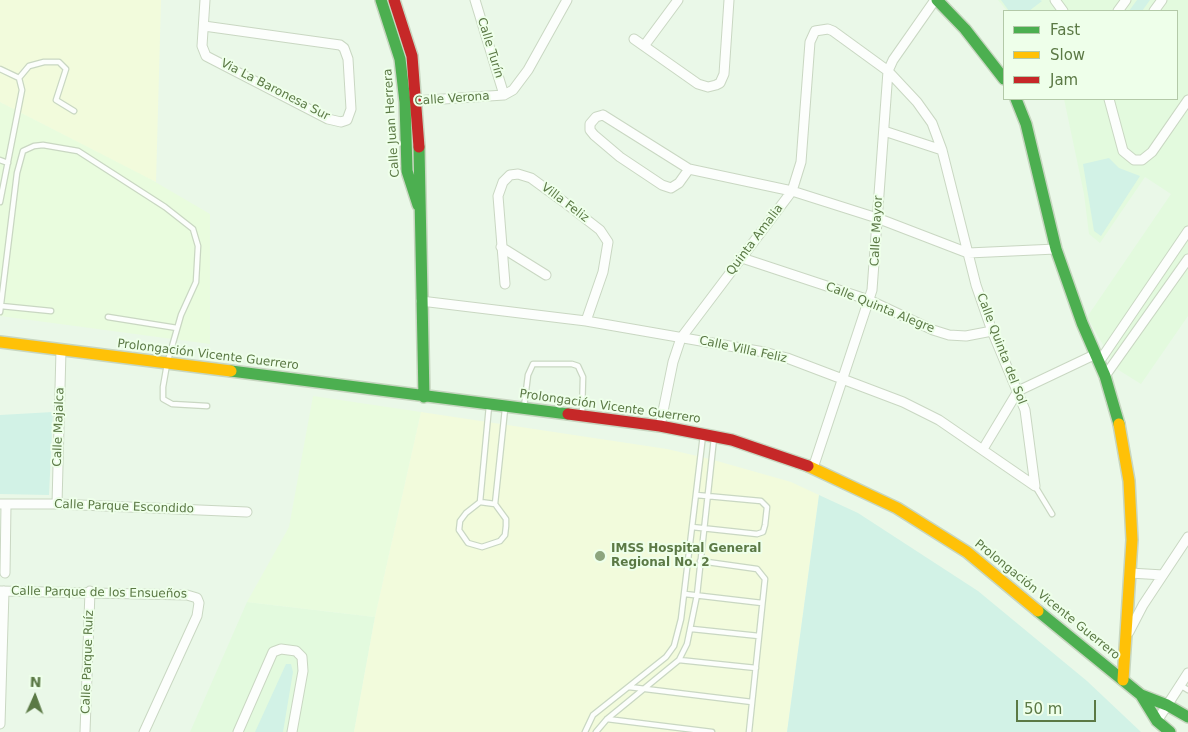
<!DOCTYPE html>
<html>
<head>
<meta charset="utf-8">
<style>
	body { margin:0 }
	#map { position:relative; width:1188px; height:732px; overflow:hidden; background:#eaf8e8; font-family:"DejaVu Sans",sans-serif }
	canvas { display:block }
	.legend { position:absolute; left:1003px; top:10px; width:175px; height:90px; box-sizing:border-box; background:#eeffea; border:1px solid #b3c9a8; margin:0; padding:6px 9px; list-style:none; font-size:15px; color:#5b7945 }
	.legend li { display:flex; align-items:center; gap:10px; height:25px }
	.legend b { width:25px; border:1px solid #b3c9a8 }
	.north { position:absolute; left:10px; top:672px; width:50px; height:50px; -webkit-text-stroke:4px #eeffea; paint-order:stroke; rotate:2deg; font-size:14px; font-weight:700; line-height:20px; text-align:center; color:#5b7945 }
	.north::after { content:''; display:block; margin:auto; width:18px; height:22px; background:#5b7945; clip-path:polygon(50% 0,100% 100%,50% 72%,0 100%) }
	.scale { position:absolute; left:1016px; top:700px; width:80px; height:22px; box-sizing:border-box; border:2px solid #5b7945; border-top:0; padding-left:6px; font-size:15px; line-height:18px; white-space:nowrap; color:#5b7945; -webkit-text-stroke:4px #eeffea; paint-order:stroke }
</style>
</head>
<body>
<div id="map">
<canvas width="1188" height="732"></canvas>
<ul class="legend">
<li><b style="height:6px;background:#4caf50"></b>Fast</li>
<li><b style="height:6px;background:#ffc107"></b>Slow</li>
<li><b style="height:6px;background:#c62828"></b>Jam</li>
</ul>
<div class="north">N</div>
<div class="scale">50 m</div>
</div>
<script>
const c = document.querySelector('canvas').getContext('2d');
c.lineJoin = 'round';
function fill(path, color) { c.fillStyle = color; c.fill(path, 'evenodd'); }
const shape = rows => new Path2D(rows.map(r => 'M' + r).join(''));
function stroke(path, color, width, dash) { c.strokeStyle = color; c.lineWidth = width; c.lineCap = dash ? 'butt' : 'round'; c.setLineDash(dash || []); c.stroke(path); }
function write(font, color, halo, rows, align = 'center') {
  c.font = font + ' "DejaVu Sans",sans-serif'; c.lineWidth = 4; c.setLineDash([]); c.textBaseline = 'middle'; c.strokeStyle = halo; c.fillStyle = color; for (const [text, x, y, turn = 0] of rows) {
    c.save(); c.translate(x, y); c.rotate((+turn || 0) * Math.PI / 180); c.textAlign = isNaN(turn) ? turn : align; if (halo) c.strokeText(text, 0, 0); c.fillText(text, 0, 0); c.restore();
  }
}
fill(shape([
	[998,0,1188,0,1188,316,1141,384,1117,369,1087,317,1171,194,1145,177,1100,243,1089,234,1084,194,1064,99,1177,99,1177,11,1007,11],
	[247,602,375,617,354,732,190,732]
]), '#e3fade');
fill(shape([
	[0,102,145,176,210,214,210,344,0,316],
	[313,396,421,412,375,617,247,602,289,527]
]), '#e9fcde');
fill(shape([
	[0,0,161,0,156,182,0,102],
	[421,412,667,449,710,459,791,482,819,495,787,732,354,732,375,617]
]), '#f2fbdc');
fill(shape([
	[1001,0,1040,0,1042,1,1029,11,1009,11],
	[1137,0,1150,0,1142,11,1129,11],
	[1109,158,1119,168,1140,176,1101,236,1094,231,1083,164],
	[53,412,49,495,0,494,0,415],
	[819,495,858,513,978,591,1087,681,1141,732,787,732],
	[286,664,291,664,293,672,283,732,255,732]
]), '#d2f2e6');
const lane = shape([
	[0,69,19,78,22,90,0,202],
	[19,78,29,66,44,62,59,62,66,69,56,100,74,111],
	[0,160,8,163],
	[1,306,51,311],
	[0,312,17,173,23,151,34,146,43,145,78,151,165,207,193,229,198,246,196,282,181,315,167,364,163,387,163,399,172,404,207,406],
	[108,317,177,328],
	[524,407,528,375,533,364,572,364,578,366,583,377,582,414],
	[1035,486,1052,514],
	[480,502,495,504,506,519,506,526,505,535,500,541,482,547,468,543,459,530,460,521,466,513,480,502],
	[480,502,489,406],
	[495,504,505,409],
	[692,527,757,534,763,532,765,525,767,507,761,501,696,495],
	[700,561,757,569,765,579,749,732],
	[685,594,762,603],
	[692,629,759,636],
	[679,660,756,668],
	[1180,685,1188,690],
	[629,687,752,702],
	[607,719,712,732],
	[585,732,593,715,666,657,674,646,681,619,703,435],
	[596,732,607,719,679,660,687,644,697,595,714,438]
]);
const street = shape([
	[475,0,504,95],
	[1055,0,1063,11],
	[1118,11,1126,0],
	[1154,11,1162,0],
	[204,26,340,45,344,48,348,59,351,109,347,120,341,122,328,119,206,56,202,46,205,0],
	[634,39,698,84,708,87,716,85,720,83,724,74,729,0],
	[644,46,678,0],
	[1109,99,1123,151,1134,160,1142,160,1152,152,1188,100],
	[413,101,504,95,513,90,528,70,567,0],
	[603,115,689,169,679,183,671,188,662,185,620,157,594,135,590,130,590,124,596,117,603,115],
	[884,131,942,150],
	[689,169,792,191,877,218,968,253,1056,249],
	[501,247,546,275],
	[742,258,869,300,933,330,949,335,966,336,992,331],
	[505,284,498,196,503,182,510,175,518,174,531,178,564,202,600,230,608,242,603,272,586,321],
	[421,301,586,321,764,352,787,358,903,402,939,420,1035,486],
	[1099,362,1188,231],
	[1105,376,1188,259],
	[660,426,673,362,681,338,792,191,801,162,810,42,815,31,828,29,833,31,888,71,917,102,932,123,942,150,976,285,992,331,1025,410,1035,486],
	[983,449,1018,391,1096,354],
	[813,468,872,290,888,71,893,60,935,0],
	[0,504,57,504,247,512],
	[57,504,61,350],
	[5,573,6,505],
	[1130,573,1163,575],
	[0,591,187,595,197,598,199,603,197,616,144,732],
	[1129,632,1143,605,1188,537],
	[1157,721,1188,673],
	[0,724,4,591],
	[85,732,90,591],
	[238,732,273,652,281,649,296,651,302,657,303,671,292,732]
]);
const fast = shape([
	[381,0,400,59,405,102,407,171,418,205],
	[937,0,965,29,1004,79],
	[1016,99,1026,124,1056,249,1082,323,1105,376,1119,424],
	[419,147,424,397],
	[231,371,568,414],
	[1038,611,1141,695,1157,721,1170,732],
	[1141,695,1167,705,1188,717]
]);
const slow = shape([
	[0,342,231,371],
	[1119,424,1129,481,1132,540,1123,680],
	[808,466,897,508,967,552,1038,611]
]);
const jam = shape([
	[394,0,412,56,419,147],
	[568,414,660,426,732,440,808,466]
]);
stroke(lane, '#c9d7c2', 7);
stroke(street, '#c9d7c2', 11);
stroke(fast, '#c7d6c0', 14);
stroke(slow, '#c7d6c0', 14);
stroke(jam, '#c7d6c0', 14);
stroke(lane, '#fcfefc', 4.5);
stroke(street, '#fcfefc', 9);
stroke(fast, '#4caf50', 11);
stroke(slow, '#ffc107', 11);
stroke(jam, '#c62828', 11);
for (const [x, y, r, color] of [
	[600,556,6,"#8da57e"]
]) { const dot = new Path2D(); dot.arc(x, y, r, 0, 2 * Math.PI); c.fillStyle = color; c.fill(dot); stroke(dot, '#eeffea', 2); }
write('12px', '#5b7945', '#eeffea', [
	["Calle Turín",490,48,73],
	["Via La Baronesa Sur",275,90,27],
	["Calle Verona",452,99,-4],
	["Calle Juan Herrera",392,123,-94],
	["Villa Feliz",565,203,37],
	["Calle Mayor",877,231,-87],
	["Quinta Amalia",755,240,-53],
	["Calle Quinta Alegre",880,308,22],
	["Calle Quinta del Sol",1001,349,69],
	["Calle Villa Feliz",743,350,12],
	["Prolongación Vicente Guerrero",208,355,7],
	["Prolongación Vicente Guerrero",610,407,8],
	["Calle Majalca",59,427,-88],
	["Calle Parque Escondido",124,507,2],
	["Calle Parque de los Ensueños",99,593,1],
	["Prolongación Vicente Guerrero",1047,600,39],
	["Calle Parque Ruíz",88,662,-88]
]);
write('bold 12px', '#5b7945', '#eeffea', [
	["IMSS Hospital General",611,549],
	["Regional No. 2",611,563]
], 'left');
</script>
</body>
</html>
